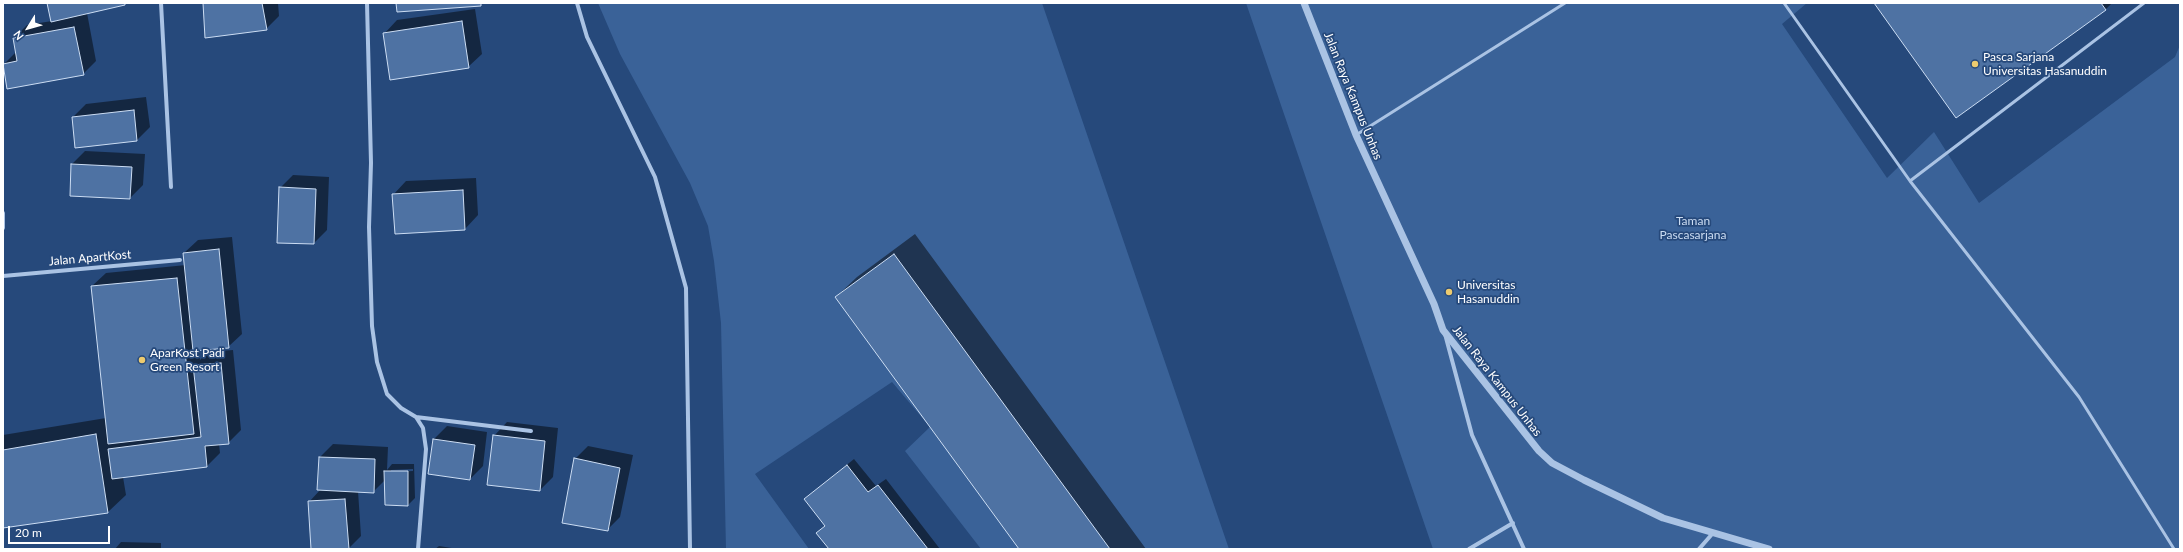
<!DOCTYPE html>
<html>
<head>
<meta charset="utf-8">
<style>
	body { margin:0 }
	#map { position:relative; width:2183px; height:552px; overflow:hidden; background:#26497b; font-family:Lato,sans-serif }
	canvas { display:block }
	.frame { position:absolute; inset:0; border:4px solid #fff; pointer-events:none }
	.north { position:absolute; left:8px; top:8px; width:40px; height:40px; -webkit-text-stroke:3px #26497b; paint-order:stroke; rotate:233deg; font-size:11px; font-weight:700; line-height:16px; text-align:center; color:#fff }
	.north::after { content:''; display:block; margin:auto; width:14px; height:18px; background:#fff; clip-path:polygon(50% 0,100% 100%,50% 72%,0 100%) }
	.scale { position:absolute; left:8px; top:526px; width:102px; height:18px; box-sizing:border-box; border:2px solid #fff; border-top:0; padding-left:5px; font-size:12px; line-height:14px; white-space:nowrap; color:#fff; -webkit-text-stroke:3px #26497b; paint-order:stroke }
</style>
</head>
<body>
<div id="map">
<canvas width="2183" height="552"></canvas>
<div class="frame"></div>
<div class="north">N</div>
<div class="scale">20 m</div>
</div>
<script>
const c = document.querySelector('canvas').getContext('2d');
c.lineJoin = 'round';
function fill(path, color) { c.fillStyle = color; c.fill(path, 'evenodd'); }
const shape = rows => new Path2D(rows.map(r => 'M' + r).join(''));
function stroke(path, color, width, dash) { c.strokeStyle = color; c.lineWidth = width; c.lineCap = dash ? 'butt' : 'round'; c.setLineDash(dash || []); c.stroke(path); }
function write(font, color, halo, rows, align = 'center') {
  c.font = font + ' Lato,sans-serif'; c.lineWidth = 3.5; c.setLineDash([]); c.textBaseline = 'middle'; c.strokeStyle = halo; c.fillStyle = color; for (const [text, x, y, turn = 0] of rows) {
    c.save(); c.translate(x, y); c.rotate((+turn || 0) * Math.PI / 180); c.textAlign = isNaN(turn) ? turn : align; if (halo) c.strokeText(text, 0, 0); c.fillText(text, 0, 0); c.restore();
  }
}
fill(shape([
	[598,3,1042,3,1229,549,981,549,905,451,930,427,892,382,755,474,809,549,726,549,721,323,714,261,708,226,690,183,620,54],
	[1246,3,1807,3,1782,24,1887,178,1934,132,1979,203,2175,57,2180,45,2180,549,1433,549]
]), '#3a6298');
fill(shape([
	[48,3,126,3,87,13,96,61,83,74,4,64,16,52,14,38,27,25,52,21],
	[204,3,278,3,279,16,266,29],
	[1875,3,2112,3,2105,10],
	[475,9,482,54,468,67,384,34,397,20],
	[146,97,150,127,137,140,76,147,73,117,86,104],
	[85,151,145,154,143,185,130,198,72,164],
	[293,175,329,177,327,230,314,243,280,188],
	[476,178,478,215,465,229,393,195,406,181],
	[915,234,1146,549,1020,549,836,297,857,277],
	[232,237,242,334,228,347,199,350,200,360,208,352,233,350,241,430,228,443,219,444,220,453,207,466,123,477,126,495,108,512,3,527,3,435,106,418,92,286,106,273,186,265,184,253,198,240],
	[507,422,558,428,553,477,540,490,494,436],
	[447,426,487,432,483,466,470,479,430,473,434,439],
	[333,444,388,447,387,470,392,464,414,464,415,498,408,505,385,480,373,492,358,491,361,536,348,549,312,549,309,502,321,489,320,457],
	[413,469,413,471,391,472,391,470],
	[588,446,633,455,620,517,607,530,575,459],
	[854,459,876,486,886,479,940,549,830,549,826,525,805,499],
	[121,542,161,543,161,549,115,549],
	[439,546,458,549,435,549]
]), '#0007');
const building = shape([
	[47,3,125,3,125,5,51,22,47,3],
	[203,3,262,3,267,30,205,38,203,3],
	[396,3,481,3,481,6,397,12,396,3],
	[1874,3,2101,3,2106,10,1956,118,1874,3],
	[462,21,469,68,390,80,383,33,462,21],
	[74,27,84,75,7,89,3,64,17,61,13,38,74,27],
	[134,110,137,141,75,148,72,117,134,110],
	[71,164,132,167,130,199,70,196,71,164],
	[279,187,316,189,314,244,277,243,279,187],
	[463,190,465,230,395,234,392,194,463,190],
	[219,249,229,348,193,351,183,253,219,249],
	[894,254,1110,549,1019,549,835,297,894,254],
	[177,278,194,434,108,444,91,286,177,278],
	[221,363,229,444,205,446,207,467,112,479,108,449,201,437,193,365,221,363],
	[96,434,108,513,3,528,3,450,96,434],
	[493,435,545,441,540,491,487,485,493,435],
	[433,439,475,445,470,480,428,474,433,439],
	[319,457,375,459,374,493,317,490,319,457],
	[574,458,620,468,608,531,562,523,574,458],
	[847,465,868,492,878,485,928,549,829,549,816,533,825,526,804,499,847,465],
	[384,471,408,471,408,506,385,505,384,471],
	[345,499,349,549,311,549,308,501,345,499]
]);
fill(building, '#4e72a3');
stroke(building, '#ccddf3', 1);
stroke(shape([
	[1784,3,1910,181,2079,397,2174,549],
	[1356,135,1565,3],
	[1910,181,2144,3]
]), '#aac3e4', 3);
stroke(shape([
	[161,3,171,187],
	[367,3,371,163,369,227,372,326,377,362,387,394,401,408,416,417,531,431],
	[577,3,587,37,655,177,686,288,690,549],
	[3,213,3,228],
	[3,276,180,260],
	[1445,334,1472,435,1524,549],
	[416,417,423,428,426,449,418,549],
	[1469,549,1513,523],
	[1699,549,1713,533]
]), '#aac3e4', 4);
stroke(shape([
	[1304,3,1356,135,1434,304,1443,330,1539,451,1552,463,1584,480,1663,518,1769,549]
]), '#aac3e4', 7);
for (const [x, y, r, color] of [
	[1975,64,4,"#edcb6f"],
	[1449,292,4,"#edcb6f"],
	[142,360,4,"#edcb6f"]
]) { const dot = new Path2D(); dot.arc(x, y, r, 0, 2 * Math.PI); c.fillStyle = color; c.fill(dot); stroke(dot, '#26497b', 1.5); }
write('12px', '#fff', '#26497b', [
	["Pasca Sarjana",1983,57],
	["Universitas Hasanuddin",1983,71],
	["Universitas",1457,285],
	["Hasanuddin",1457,299],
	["AparKost Padi",150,353],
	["Green Resort",150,367]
], 'left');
write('12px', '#fff', '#26497b', [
	["Jalan Raya Kampus Unhas",1353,96,68],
	["Jalan ApartKost",90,258,-5],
	["Jalan Raya Kampus Unhas",1497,381,52]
]);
write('12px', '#ccddf3', '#26497b', [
	["Taman",1693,221],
	["Pascasarjana",1693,235]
]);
</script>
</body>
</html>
